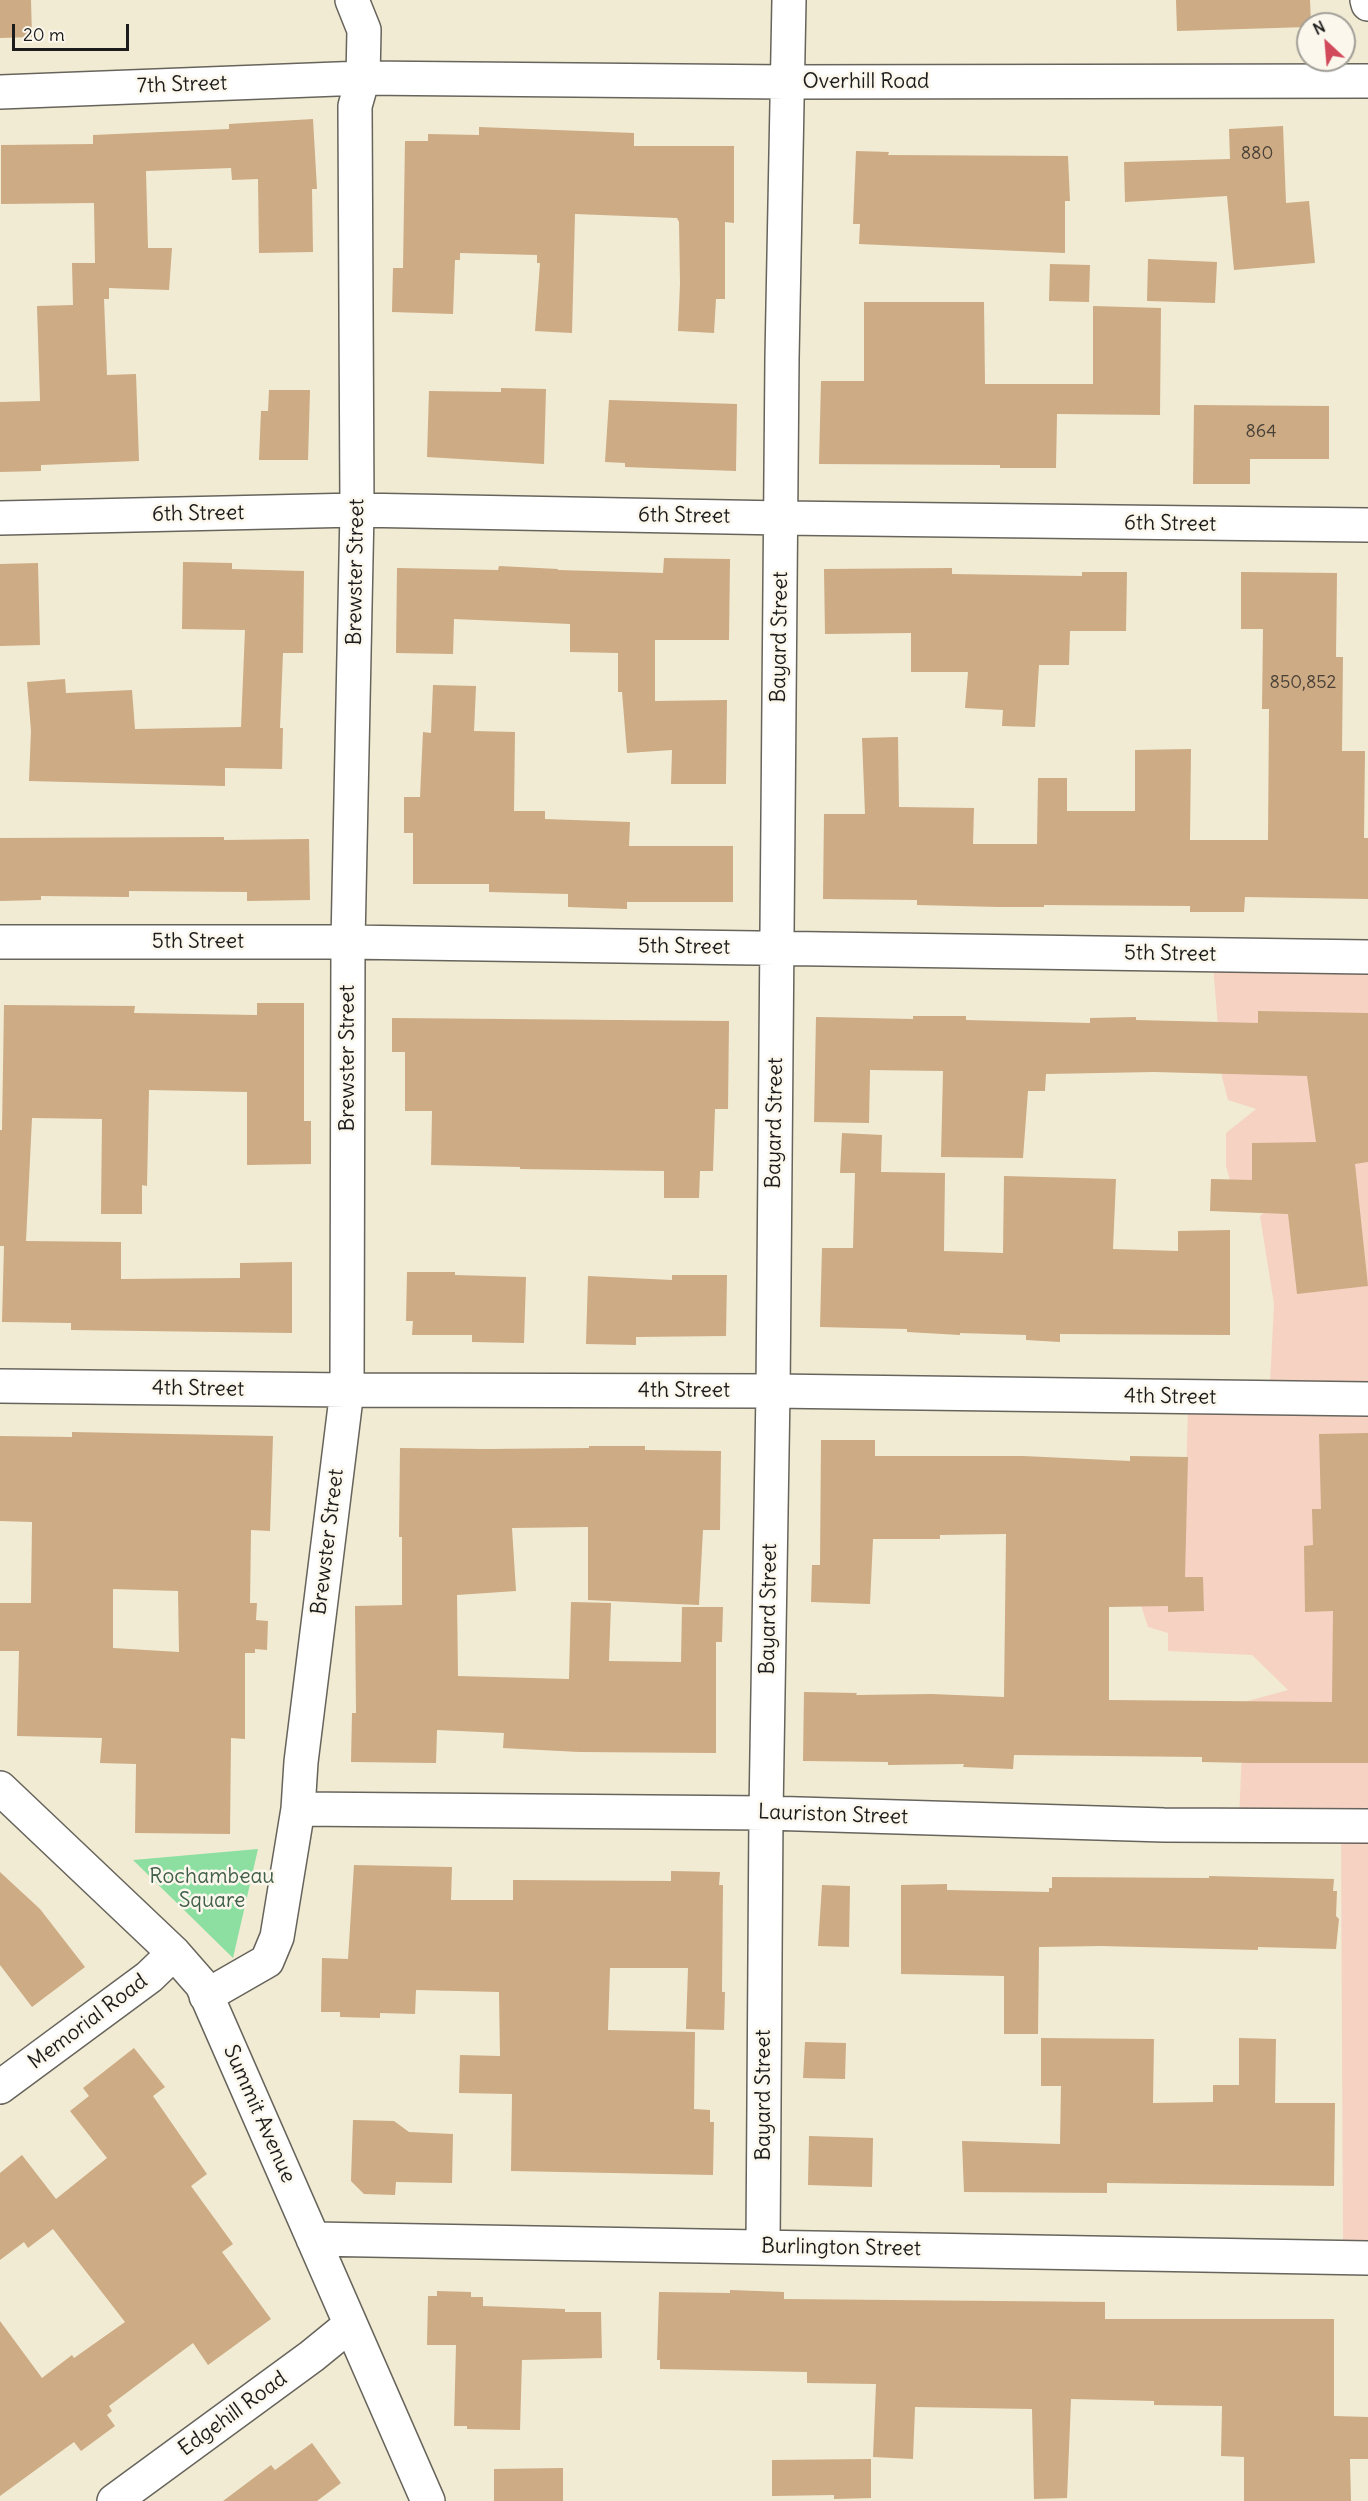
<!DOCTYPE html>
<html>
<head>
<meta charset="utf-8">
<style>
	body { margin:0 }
	#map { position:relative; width:1368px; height:2501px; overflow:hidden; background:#f1ebd3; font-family:Delius,sans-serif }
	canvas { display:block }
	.north { position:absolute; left:1296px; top:12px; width:60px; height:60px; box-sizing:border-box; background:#fbf7ec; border:2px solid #a29f99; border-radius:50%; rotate:334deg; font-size:16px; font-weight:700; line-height:24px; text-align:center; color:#1c1c1c }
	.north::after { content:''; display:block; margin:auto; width:21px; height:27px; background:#d1495b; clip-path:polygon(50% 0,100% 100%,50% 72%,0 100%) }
	.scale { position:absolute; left:12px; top:24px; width:117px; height:27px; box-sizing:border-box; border:3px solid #1c1c1c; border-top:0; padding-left:8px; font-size:18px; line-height:21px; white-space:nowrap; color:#1c1c1c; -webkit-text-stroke:4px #fbf7ec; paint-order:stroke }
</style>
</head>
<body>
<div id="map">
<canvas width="1368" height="2501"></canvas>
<div class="north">N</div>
<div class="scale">20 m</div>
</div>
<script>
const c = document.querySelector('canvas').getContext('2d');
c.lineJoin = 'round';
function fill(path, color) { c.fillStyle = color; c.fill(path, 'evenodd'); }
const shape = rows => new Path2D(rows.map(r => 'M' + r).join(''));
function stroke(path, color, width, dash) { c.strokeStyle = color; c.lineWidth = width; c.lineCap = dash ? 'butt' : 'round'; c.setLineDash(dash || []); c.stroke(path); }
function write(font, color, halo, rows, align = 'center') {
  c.font = font + ' Delius,sans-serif'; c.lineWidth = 5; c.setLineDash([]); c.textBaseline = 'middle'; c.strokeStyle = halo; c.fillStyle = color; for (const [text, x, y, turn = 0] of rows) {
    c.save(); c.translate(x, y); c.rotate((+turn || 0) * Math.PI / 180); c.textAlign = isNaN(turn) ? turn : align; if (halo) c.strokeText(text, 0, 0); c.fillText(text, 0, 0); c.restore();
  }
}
fill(shape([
	[1368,963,1368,2253,1343,2244,1341,1837,1239,1820,1244,1702,1288,1690,1252,1655,1168,1651,1168,1633,1148,1627,1133,1580,1184,1556,1188,1407,1269,1403,1274,1304,1260,1216,1282,1197,1233,1191,1226,1166,1226,1133,1256,1109,1228,1100,1222,1077,1213,965]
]), '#f6d2c3');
fill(shape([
	[258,1849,233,1958,133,1860]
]), '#8cdfa1');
fill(shape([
	[0,0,31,0,32,37,0,38],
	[1176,0,1310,0,1311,24,1308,24,1308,27,1177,31],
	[313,119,317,189,312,189,313,252,259,253,258,179,232,180,231,168,146,171,148,248,172,248,169,290,109,288,109,299,104,299,107,375,136,374,139,461,41,465,41,471,0,472,0,402,40,401,37,306,73,305,72,263,95,263,94,203,1,204,1,145,93,144,93,135,229,129,229,124],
	[1283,126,1286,203,1309,201,1315,263,1234,270,1227,196,1125,202,1124,162,1230,159,1229,129],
	[479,127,634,133,634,146,734,146,734,223,725,222,725,299,716,299,714,333,678,331,680,284,679,222,677,218,575,214,572,333,535,331,540,263,537,263,537,255,460,253,460,260,455,260,453,314,392,312,393,268,403,268,405,141,428,141,428,134,479,135],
	[856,151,889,152,888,155,1068,156,1070,201,1065,201,1065,253,859,244,860,224,853,224],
	[1148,259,1217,262,1215,303,1147,301],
	[1050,264,1090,265,1089,302,1049,301],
	[864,302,984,302,985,384,1093,384,1093,306,1161,308,1160,415,1057,414,1056,468,1000,468,1000,465,819,464,821,381,864,381],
	[501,388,546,389,544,464,427,457,429,391,501,392],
	[269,390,310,390,308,460,259,460,261,411,268,411],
	[609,400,737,404,736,471,625,467,625,463,605,462],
	[1194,405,1329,406,1329,459,1250,459,1250,484,1193,484],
	[664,558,730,559,729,640,655,640,655,701,727,700,726,784,671,784,672,750,627,753,622,692,618,692,618,653,570,652,570,624,454,619,453,654,396,653,397,568,498,570,499,566,558,569,558,570,663,573],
	[183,562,232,563,232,569,304,571,303,653,283,653,280,728,283,728,282,769,225,768,225,786,29,781,31,731,27,682,65,679,66,693,132,690,135,729,241,727,245,630,182,629],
	[38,563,40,645,0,646,0,564],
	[952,568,952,574,1082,576,1082,572,1127,572,1126,631,1070,631,1069,665,1039,665,1035,727,1002,726,1003,710,965,708,968,672,911,672,911,633,825,634,824,569],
	[1241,572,1337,573,1336,657,1343,657,1342,751,1365,751,1364,838,1368,838,1368,899,1245,897,1244,912,1190,912,1190,906,1044,905,1044,907,999,907,917,905,917,900,823,899,824,814,865,814,862,738,898,737,899,807,974,808,973,844,1037,844,1038,778,1067,778,1067,811,1135,811,1135,750,1191,749,1190,840,1268,840,1269,709,1262,709,1263,629,1241,629],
	[433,685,476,686,474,731,515,732,514,811,545,811,545,819,630,822,629,846,733,846,733,902,627,902,627,909,568,907,568,894,489,892,489,884,413,884,413,833,404,833,404,797,420,797,423,732,431,733],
	[224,837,224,840,309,839,310,900,247,901,247,892,129,891,129,897,41,896,41,900,0,901,0,838],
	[257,1003,304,1003,304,1121,311,1121,311,1164,247,1165,247,1092,149,1090,147,1186,142,1185,142,1214,101,1214,102,1119,32,1118,26,1241,121,1242,121,1279,240,1278,240,1263,292,1262,292,1333,71,1330,71,1323,2,1322,4,1246,0,1246,0,1130,2,1130,4,1005,135,1006,134,1013,257,1015],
	[1258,1011,1368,1013,1368,1162,1355,1164,1368,1286,1297,1294,1288,1214,1210,1211,1211,1179,1252,1180,1252,1143,1316,1142,1307,1076,1154,1072,1046,1074,1045,1091,1028,1091,1023,1158,941,1157,943,1071,870,1070,869,1123,814,1122,816,1017,913,1019,913,1016,966,1016,966,1020,1090,1023,1090,1018,1136,1017,1136,1020,1258,1023],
	[392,1018,729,1021,728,1109,715,1109,713,1171,700,1171,699,1198,664,1198,664,1171,520,1169,520,1167,431,1165,432,1111,405,1111,405,1052,392,1052],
	[842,1133,882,1135,881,1172,945,1173,944,1251,1003,1253,1004,1176,1116,1179,1113,1249,1178,1251,1178,1231,1230,1230,1230,1335,1060,1334,1060,1342,1026,1340,1026,1335,960,1333,960,1335,907,1332,907,1329,820,1327,822,1248,853,1248,855,1173,840,1173],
	[407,1272,455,1272,455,1275,526,1277,524,1343,472,1342,472,1335,412,1335,413,1321,406,1321],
	[672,1275,727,1275,726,1336,636,1337,636,1345,586,1344,588,1276,672,1280],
	[72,1432,273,1436,270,1531,251,1530,250,1603,257,1603,256,1620,268,1621,267,1650,255,1649,255,1653,245,1653,245,1739,231,1738,230,1834,135,1833,136,1764,100,1763,102,1738,17,1736,19,1651,0,1651,0,1603,31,1603,32,1522,0,1521,0,1436,72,1437],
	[113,1589,178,1591,179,1652,113,1648],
	[1368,1433,1368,1763,1252,1763,1202,1762,1202,1757,1014,1755,1013,1769,963,1767,964,1764,888,1765,888,1762,803,1761,804,1692,857,1693,856,1695,932,1694,1004,1697,1006,1534,940,1535,940,1539,873,1539,870,1604,811,1602,812,1565,820,1565,821,1440,875,1440,875,1456,1023,1456,1130,1461,1130,1456,1188,1457,1185,1577,1203,1577,1204,1611,1168,1612,1168,1606,1109,1607,1109,1700,1332,1702,1333,1611,1305,1612,1304,1546,1313,1545,1312,1509,1321,1509,1319,1434],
	[589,1446,645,1446,645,1450,721,1451,720,1530,703,1530,699,1605,588,1600,588,1527,512,1528,516,1591,457,1595,458,1676,569,1679,571,1602,611,1603,609,1661,681,1662,682,1607,723,1607,722,1642,716,1642,716,1753,579,1752,503,1748,504,1733,437,1730,436,1763,351,1762,352,1713,356,1713,355,1606,402,1605,402,1537,399,1537,400,1448,486,1449,589,1448],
	[354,1865,452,1867,451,1900,513,1900,513,1880,671,1881,671,1871,720,1872,719,1885,723,1885,722,1992,725,1992,724,2030,686,2029,688,1968,610,1968,608,2030,695,2032,694,2109,710,2110,710,2122,714,2122,713,2175,511,2171,512,2094,459,2093,460,2055,500,2056,499,1992,416,1990,415,2014,380,2013,380,2018,340,2017,340,2012,321,2012,322,1958,348,1959],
	[0,1872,40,1909,85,1967,32,2007,0,1965],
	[1209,1876,1334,1879,1333,1891,1337,1891,1336,1916,1339,1919,1336,1949,1258,1947,1258,1950,1101,1946,1039,1947,1038,2034,1004,2034,1004,1976,901,1974,901,1885,947,1884,947,1890,1049,1892,1049,1888,1052,1888,1052,1877,1209,1878],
	[822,1885,850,1886,849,1947,818,1946],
	[1041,2038,1154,2039,1153,2103,1213,2102,1213,2085,1239,2085,1239,2038,1276,2039,1275,2103,1335,2103,1334,2186,1107,2183,1107,2193,964,2192,962,2141,1060,2144,1061,2086,1041,2086],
	[805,2042,846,2043,845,2079,803,2078],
	[134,2048,165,2087,153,2096,207,2174,191,2186,233,2244,222,2252,271,2319,208,2365,193,2343,109,2406,112,2411,107,2415,115,2426,81,2451,74,2442,0,2496,0,2321,42,2378,72,2355,74,2358,125,2322,53,2229,28,2248,24,2242,0,2260,0,2173,22,2155,56,2199,107,2158,70,2111,89,2096,83,2088],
	[353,2120,394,2121,409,2132,453,2134,452,2183,396,2182,395,2195,364,2194,351,2181],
	[809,2136,873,2138,872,2187,808,2185],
	[730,2290,784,2292,784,2299,1105,2302,1105,2319,1334,2319,1334,2416,1368,2417,1368,2459,1350,2459,1351,2501,1244,2501,1244,2457,1221,2456,1222,2406,1154,2405,1154,2401,1071,2399,1067,2498,1034,2499,1032,2409,915,2407,913,2459,873,2457,876,2384,807,2383,807,2372,660,2369,660,2360,657,2360,659,2292,730,2293],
	[437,2291,471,2292,471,2297,483,2297,483,2306,565,2309,565,2312,601,2312,602,2358,522,2360,520,2430,467,2429,467,2426,454,2426,456,2345,427,2345,428,2296,437,2296],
	[312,2443,341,2483,317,2501,223,2501,271,2465,275,2470],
	[871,2459,871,2498,834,2499,834,2495,772,2496,772,2460],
	[563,2468,563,2501,494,2501,494,2469]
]), '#cdab84');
const minor = shape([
	[0,92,363,78,786,82,1368,81],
	[0,518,357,510,782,518,1368,525],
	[0,942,348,942,1368,957],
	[0,1386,347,1390,773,1391,1368,1399],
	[0,1788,174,1953,202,1985,428,2501],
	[298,1809,766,1813,1164,1825,1368,1826],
	[206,1996,267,1961,277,1937,298,1809,301,1762,347,1390,348,942,357,510,355,106,363,78,364,30,352,0],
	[0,2087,149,1977,174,1953],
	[313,2239,1368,2258],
	[763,2246,766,1813,773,1391,782,358,789,0],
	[114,2501,312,2356,350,2325]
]);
const major = shape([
	[1367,0,1368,4]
]);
stroke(minor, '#67645c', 36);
stroke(major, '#67645c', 36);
stroke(minor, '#fff', 33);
stroke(major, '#fff', 33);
write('18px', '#484036', null, [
	["880",1257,154],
	["864",1261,432],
	["850,852",1303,683]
]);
write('21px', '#1c1c1c', '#fbf7ec', [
	["Overhill Road",866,82],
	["7th Street",182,85,-2],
	["6th Street",198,514,-1],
	["6th Street",684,516,1],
	["6th Street",1170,524,1],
	["Brewster Street",356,572,-89],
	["Bayard Street",780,637,-89],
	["5th Street",198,942],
	["5th Street",684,947,1],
	["5th Street",1170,954,1],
	["Brewster Street",348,1058,-90],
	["Bayard Street",775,1123,-89],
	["4th Street",198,1389,1],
	["4th Street",684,1391],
	["4th Street",1170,1397,1],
	["Brewster Street",328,1542,-83],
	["Bayard Street",769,1609,-89],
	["Lauriston Street",833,1815,2],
	["Memorial Road",88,2022,-37],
	["Bayard Street",764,2095,-90],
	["Summit Avenue",259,2114,66],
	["Burlington Street",841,2248,1],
	["Edgehill Road",233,2414,-36]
]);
write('21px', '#43604b', '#fbf7ec', [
	["Rochambeau",212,1877],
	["Square",212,1901]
]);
</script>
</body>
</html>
